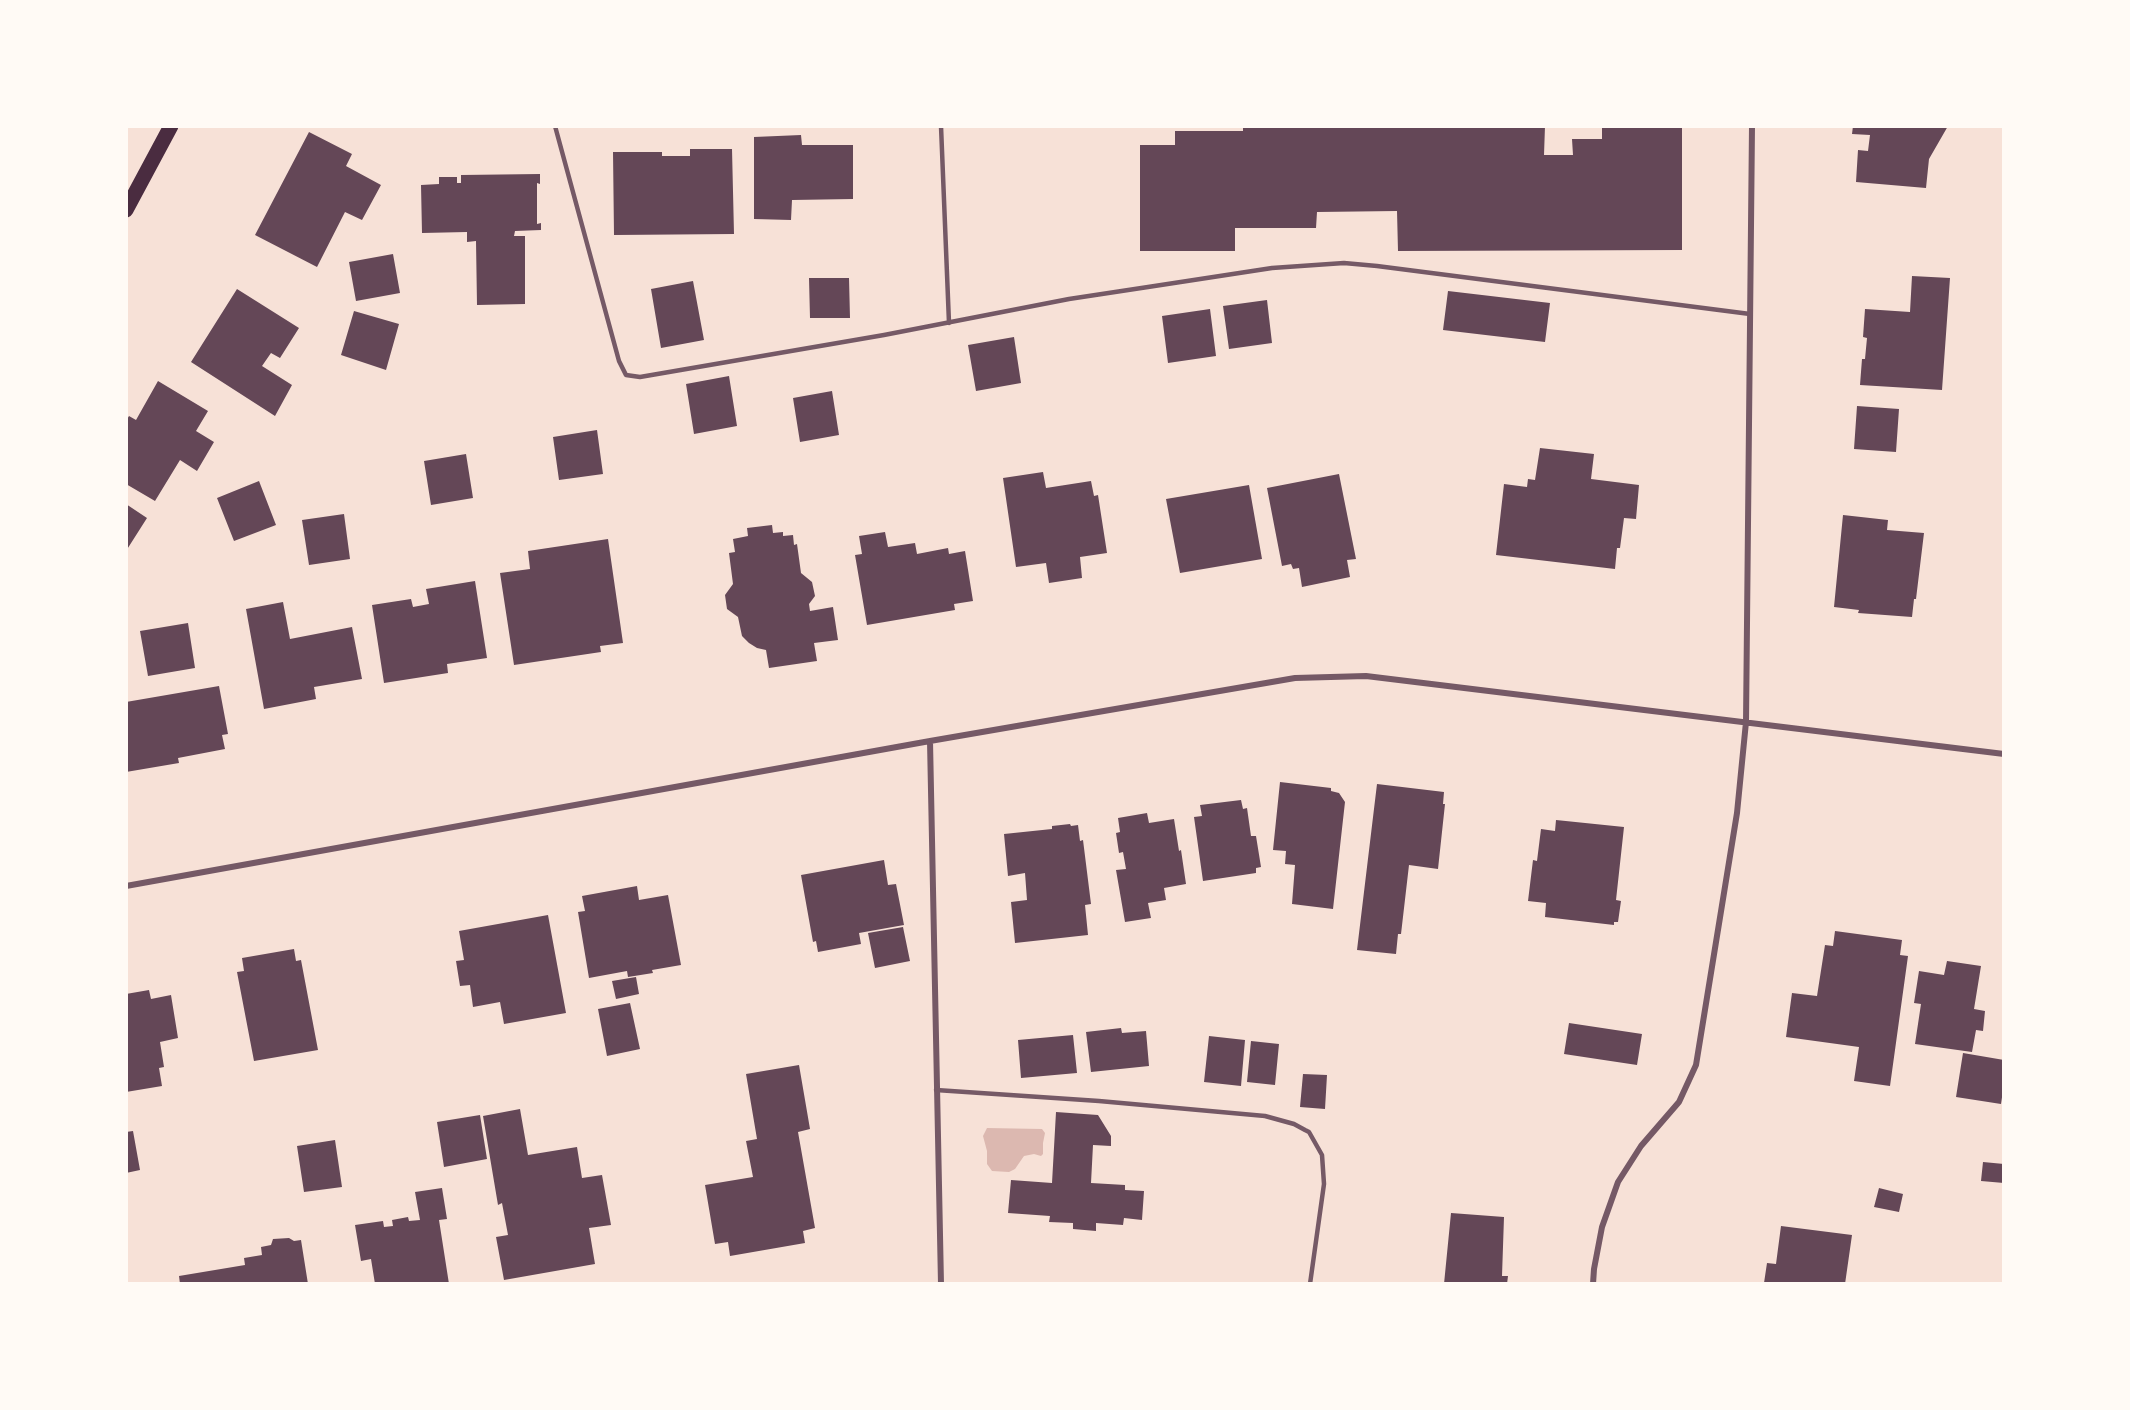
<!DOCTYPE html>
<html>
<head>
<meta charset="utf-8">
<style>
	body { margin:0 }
	#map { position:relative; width:2130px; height:1410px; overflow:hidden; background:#f7e1d7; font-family:Rubik,sans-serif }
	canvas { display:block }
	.frame { position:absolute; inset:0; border:128px solid #fffaf5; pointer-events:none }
</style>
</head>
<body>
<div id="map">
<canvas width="2130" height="1410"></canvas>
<div class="frame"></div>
</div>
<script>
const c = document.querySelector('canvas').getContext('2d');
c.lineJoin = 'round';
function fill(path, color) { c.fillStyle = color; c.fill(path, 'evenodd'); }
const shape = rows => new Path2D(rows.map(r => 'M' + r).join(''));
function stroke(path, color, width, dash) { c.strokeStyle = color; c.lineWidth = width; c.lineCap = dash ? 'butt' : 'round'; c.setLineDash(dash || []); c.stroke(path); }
fill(shape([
	[987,1128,1042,1129,1045,1133,1043,1143,1043,1154,1041,1156,1034,1154,1024,1156,1015,1169,1009,1172,992,1171,987,1164,987,1151,983,1136]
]), '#dcb8b0');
fill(shape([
	[1243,126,1545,126,1544,155,1573,155,1572,139,1602,139,1602,126,1682,126,1682,250,1398,251,1397,211,1317,212,1316,228,1235,228,1235,251,1140,251,1140,145,1175,145,1175,131,1243,131],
	[1853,126,1948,126,1929,159,1926,188,1856,182,1858,150,1868,151,1870,135,1852,134],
	[309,132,352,154,346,166,381,185,362,220,345,212,317,267,255,235],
	[801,135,802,145,853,145,853,199,792,200,791,220,754,219,754,137],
	[690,149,732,149,734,234,614,235,613,152,662,152,662,156,690,156],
	[540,174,540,184,537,183,537,224,541,223,541,230,515,231,514,236,525,236,525,304,477,305,476,241,467,242,467,232,422,233,421,185,439,184,439,177,457,177,457,183,461,183,461,175],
	[393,254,400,293,356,301,349,262],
	[1912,276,1950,278,1942,390,1860,385,1862,359,1865,359,1867,338,1863,337,1865,309,1910,312],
	[809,278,849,278,850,318,810,318],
	[693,281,704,340,661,348,651,289],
	[237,289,299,328,280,358,271,353,262,366,292,385,275,416,191,362],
	[1448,291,1550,303,1545,342,1443,330],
	[1267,300,1272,343,1229,349,1223,306],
	[1210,309,1216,356,1168,363,1162,316],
	[354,311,399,324,386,370,341,355],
	[1014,337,1021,383,976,391,968,345],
	[729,376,737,426,694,434,686,384],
	[158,381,208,411,196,431,214,442,197,471,180,460,155,501,126,484,126,421,129,416,136,420],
	[832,391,839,435,800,442,793,398],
	[1857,406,1899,409,1896,452,1854,449],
	[597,430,603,474,559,480,553,437],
	[1540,448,1594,454,1591,479,1639,485,1636,519,1624,518,1620,548,1617,548,1615,569,1496,555,1504,484,1527,487,1528,479,1535,480],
	[466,454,473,498,431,505,424,461],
	[1043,472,1046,488,1091,481,1094,496,1098,495,1107,553,1080,557,1082,578,1049,583,1046,563,1016,567,1003,478],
	[1339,474,1356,559,1347,560,1350,577,1302,587,1299,568,1293,569,1291,564,1282,566,1267,488],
	[259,481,276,525,234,541,217,498],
	[1249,485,1262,559,1180,573,1166,499],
	[126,504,147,518,126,551],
	[344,514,350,559,309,565,302,520],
	[1843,515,1888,520,1887,530,1924,533,1916,599,1914,599,1912,617,1858,613,1859,610,1834,607],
	[772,525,773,533,783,532,783,536,793,535,794,545,797,544,801,573,812,582,815,596,809,604,810,611,833,607,838,640,814,643,817,661,769,668,766,650,757,648,749,643,742,636,738,617,727,609,725,595,733,584,729,553,735,552,733,539,748,536,747,528],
	[885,532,888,547,915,543,917,554,948,548,949,554,965,551,973,601,954,604,955,610,867,625,855,555,862,554,859,536],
	[608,539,623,643,600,646,601,652,514,665,500,573,530,569,528,551],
	[475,581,487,658,447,664,448,673,384,683,372,605,411,599,413,607,429,604,426,589],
	[283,602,290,639,352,627,362,679,314,687,316,699,264,709,246,609],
	[188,623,195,668,148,676,140,631],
	[219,686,228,734,222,735,225,749,178,758,179,763,126,772,126,702],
	[1280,782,1331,788,1331,791,1339,793,1345,802,1333,909,1292,904,1295,865,1285,864,1286,851,1273,850],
	[1377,784,1444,792,1443,804,1445,804,1438,869,1409,865,1401,934,1398,934,1396,954,1357,950],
	[1241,800,1243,809,1247,808,1251,836,1256,836,1261,867,1256,868,1256,873,1203,881,1194,817,1202,816,1200,805],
	[1147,813,1149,823,1174,819,1179,851,1181,850,1186,884,1164,888,1166,900,1148,903,1151,918,1125,922,1116,870,1126,869,1123,852,1119,853,1116,833,1120,832,1118,818],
	[1556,820,1624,827,1616,900,1621,901,1618,922,1614,922,1614,925,1545,917,1546,903,1528,901,1533,860,1537,861,1541,829,1555,831],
	[1070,824,1071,826,1078,825,1080,841,1083,840,1091,904,1085,905,1088,935,1015,943,1011,902,1027,900,1025,873,1008,876,1004,834,1052,829,1052,826],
	[884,860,888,885,896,884,904,925,859,933,861,944,818,952,816,941,813,942,801,875],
	[637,886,639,900,668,895,681,965,652,970,653,973,628,977,627,971,589,978,578,912,585,911,582,896],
	[548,915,566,1013,504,1024,500,1002,473,1007,470,985,460,986,456,961,464,960,459,931],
	[903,927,910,961,875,968,868,933],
	[1835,931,1902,940,1900,955,1908,956,1890,1086,1854,1081,1859,1047,1786,1037,1792,993,1817,996,1825,945,1833,946],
	[294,949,296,961,301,960,318,1050,254,1061,237,972,244,971,242,958],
	[1947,961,1981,966,1974,1009,1985,1011,1983,1031,1976,1030,1972,1052,1915,1044,1921,1004,1914,1003,1919,971,1944,975],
	[636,977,639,994,616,999,612,981],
	[149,990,151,999,171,995,178,1038,160,1042,164,1067,159,1068,162,1086,126,1092,126,994],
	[630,1003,640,1049,607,1056,598,1009],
	[1569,1023,1642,1034,1637,1065,1564,1054],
	[1121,1028,1122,1033,1146,1031,1149,1066,1091,1072,1086,1032],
	[1073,1035,1077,1073,1021,1078,1018,1040],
	[1209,1036,1245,1040,1241,1086,1204,1082],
	[1251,1041,1279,1044,1275,1085,1247,1082],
	[1963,1053,2004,1060,2004,1084,2001,1104,1956,1097],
	[799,1065,810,1129,798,1132,815,1228,803,1231,805,1243,730,1256,728,1242,715,1244,705,1185,753,1177,746,1141,757,1139,746,1074],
	[1303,1074,1327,1075,1325,1109,1300,1107],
	[520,1109,528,1155,577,1147,582,1178,602,1175,611,1225,589,1228,595,1264,504,1280,496,1237,508,1235,502,1203,498,1205,483,1116],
	[1056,1112,1098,1115,1111,1136,1111,1146,1093,1145,1091,1183,1125,1185,1125,1190,1144,1191,1142,1220,1124,1218,1123,1225,1096,1223,1096,1231,1073,1229,1073,1223,1049,1222,1050,1216,1008,1213,1011,1180,1052,1183],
	[480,1115,487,1159,444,1167,437,1122],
	[133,1131,140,1170,126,1173,126,1132],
	[335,1140,342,1187,304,1192,297,1146],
	[1983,1162,2004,1164,2004,1183,1981,1181],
	[442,1188,447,1219,439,1220,449,1284,375,1284,371,1259,361,1261,355,1225,383,1221,384,1227,393,1226,392,1220,408,1217,409,1221,420,1220,415,1192],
	[1879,1188,1903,1194,1899,1212,1874,1207],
	[1451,1213,1504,1217,1502,1276,1508,1276,1507,1284,1444,1284],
	[1781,1226,1852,1235,1845,1284,1764,1283,1767,1263,1776,1264],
	[289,1238,294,1241,301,1240,308,1284,180,1284,179,1276,245,1265,244,1258,262,1255,261,1247,271,1245,273,1239]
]), '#644757');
stroke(shape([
	[555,126,619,361,626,375,640,377,884,335,1069,299,1148,287,1272,268,1344,263,1377,266,1750,314],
	[941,126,949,323],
	[936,1090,1099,1101,1265,1116,1294,1124,1305,1130,1309,1132,1322,1155,1324,1184,1310,1284]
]), '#755966', 4.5);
stroke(shape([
	[930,741,941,1284],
	[126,886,930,741,1295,678,1366,676,2004,754],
	[1593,1284,1594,1269,1602,1227,1618,1182,1641,1146,1679,1102,1696,1065,1737,813,1746,722,1752,126]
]), '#755966', 6);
stroke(shape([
	[126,210,171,126]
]), '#4a2c40', 15);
</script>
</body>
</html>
